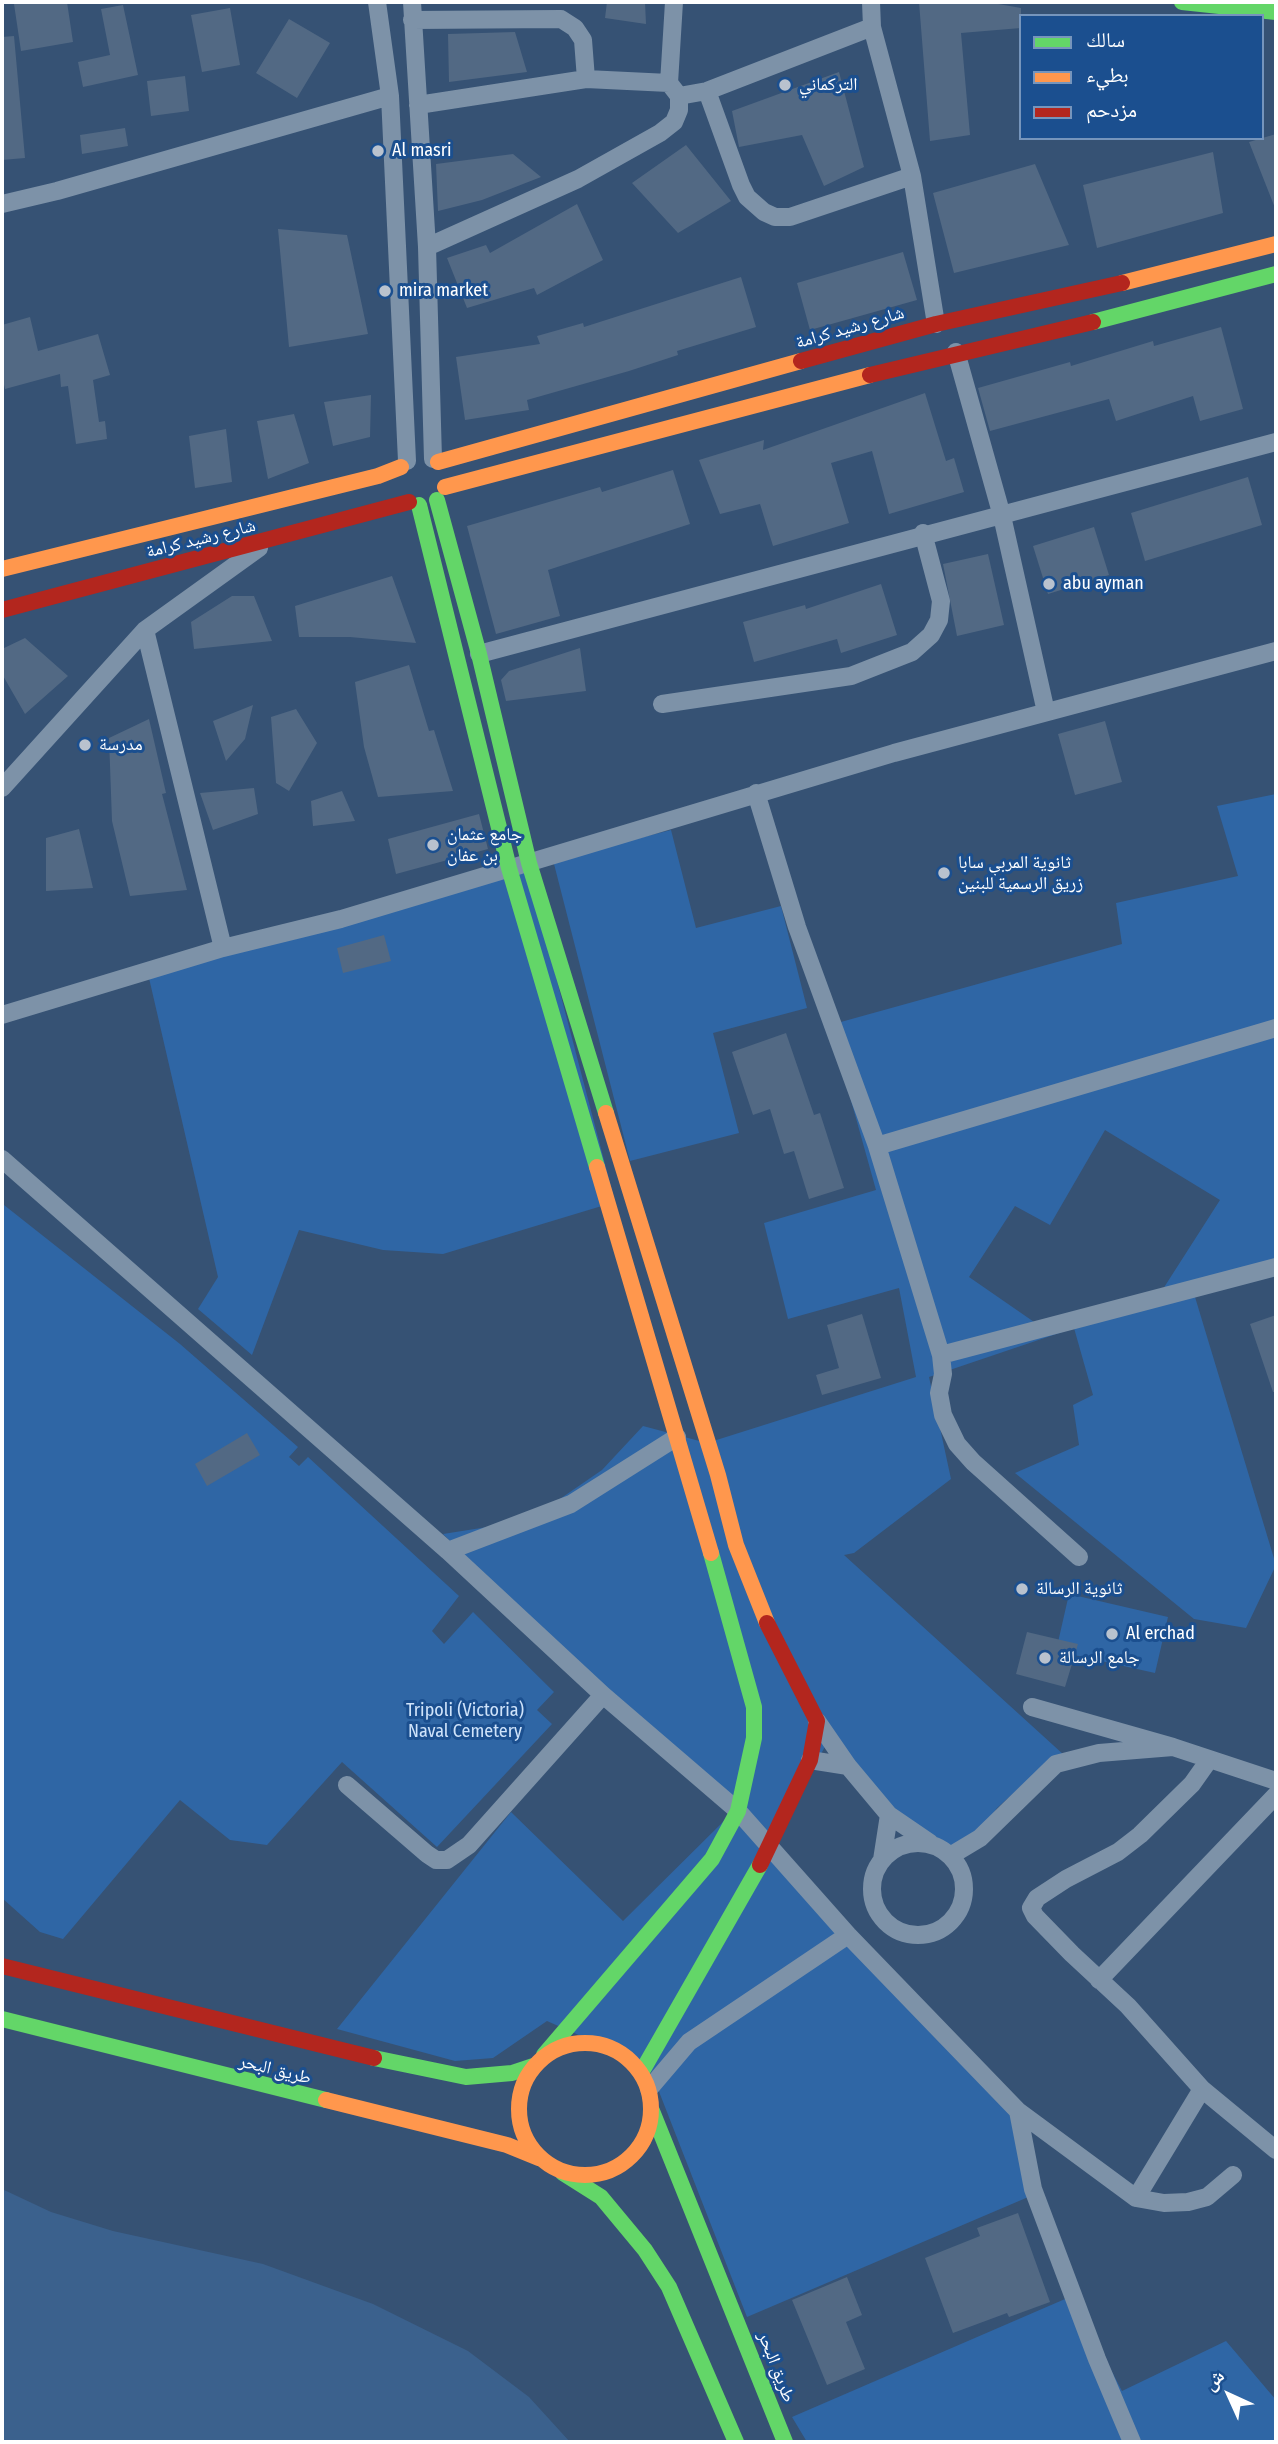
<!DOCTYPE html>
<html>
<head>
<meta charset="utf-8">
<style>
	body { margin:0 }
	#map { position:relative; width:1278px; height:2444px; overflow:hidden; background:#365274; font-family:"Fira Sans Condensed","Noto Naskh Arabic",sans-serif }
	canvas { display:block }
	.frame { position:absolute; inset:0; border:4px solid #fff; pointer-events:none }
	.legend { position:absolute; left:1019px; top:14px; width:245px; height:126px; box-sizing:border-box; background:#1b4f8f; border:2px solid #7695bc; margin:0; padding:9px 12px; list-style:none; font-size:21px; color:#fff }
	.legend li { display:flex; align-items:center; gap:14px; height:35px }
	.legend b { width:35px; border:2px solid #7695bc }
	.north { position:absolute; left:1194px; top:2360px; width:70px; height:70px; -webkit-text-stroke:5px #1b4f8f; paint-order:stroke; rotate:315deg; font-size:19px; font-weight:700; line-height:28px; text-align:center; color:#fff }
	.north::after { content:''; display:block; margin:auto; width:24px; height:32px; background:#fff; clip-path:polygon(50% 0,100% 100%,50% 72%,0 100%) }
</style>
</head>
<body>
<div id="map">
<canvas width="1278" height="2444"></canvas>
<div class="frame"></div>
<ul class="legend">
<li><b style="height:9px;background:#63d668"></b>سالك</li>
<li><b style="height:9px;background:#ff974d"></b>بطيء</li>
<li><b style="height:9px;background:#b3261e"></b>مزدحم</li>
</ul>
<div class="north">ش</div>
</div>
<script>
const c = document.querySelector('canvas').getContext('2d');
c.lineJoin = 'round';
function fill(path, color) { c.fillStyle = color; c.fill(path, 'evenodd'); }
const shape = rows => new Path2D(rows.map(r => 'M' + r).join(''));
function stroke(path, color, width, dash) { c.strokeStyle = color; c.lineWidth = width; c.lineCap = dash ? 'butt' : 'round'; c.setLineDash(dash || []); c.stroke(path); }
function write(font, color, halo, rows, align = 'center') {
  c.font = font + ' "Fira Sans Condensed","Noto Naskh Arabic",sans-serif'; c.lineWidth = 6; c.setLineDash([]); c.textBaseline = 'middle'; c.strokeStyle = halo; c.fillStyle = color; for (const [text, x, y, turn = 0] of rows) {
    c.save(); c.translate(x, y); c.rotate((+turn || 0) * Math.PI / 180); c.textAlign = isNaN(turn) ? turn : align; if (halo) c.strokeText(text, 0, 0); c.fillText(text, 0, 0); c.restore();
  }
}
fill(shape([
	[1276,794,1276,1275,1195,1297,1276,1565,1246,1628,1194,1619,1015,1473,1079,1445,1073,1405,1093,1395,1074,1328,929,1377,951,1479,854,1553,844,1555,1064,1755,1026,1782,997,1808,963,1854,922,1830,878,1797,827,1743,765,1855,1021,2118,1033,2195,747,2317,649,2066,547,2021,493,2058,455,2061,337,2029,511,1812,623,1921,730,1815,443,1534,500,1525,554,1503,602,1470,643,1426,707,1443,916,1377,899,1288,788,1319,764,1223,876,1190,830,1025,1122,944,1116,903,1238,876,1217,806],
	[1105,1130,1220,1200,1163,1289,1037,1324,969,1277,1015,1206,1050,1225],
	[671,830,696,928,781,906,807,1008,713,1033,739,1133,630,1161,553,860],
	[525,859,615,1202,443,1254,383,1250,299,1230,252,1355,198,1309,218,1277,146,965],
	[4,1205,180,1344,298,1447,289,1457,299,1466,308,1457,459,1596,432,1631,444,1644,473,1612,554,1692,537,1710,552,1724,437,1847,342,1762,267,1845,230,1840,180,1800,63,1939,40,1932,2,1898,2,1207],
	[1069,1594,1168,1617,1155,1673,1056,1651],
	[1072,2296,1122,2391,1226,2341,1276,2400,1276,2442,807,2442,792,2417]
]), '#2f66a5');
fill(shape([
	[2,2189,51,2212,113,2231,263,2264,373,2304,468,2351,529,2397,570,2442,2,2442]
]), '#3b618d');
fill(shape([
	[26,2,67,2,73,42,21,51,14,4],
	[607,2,645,2,646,24,605,18],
	[919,2,987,2,1021,8,1021,28,961,33,970,135,930,141],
	[123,5,138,75,83,87,78,62,110,55,101,9],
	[230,8,240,65,202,72,191,15],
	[289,19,330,43,297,98,256,73],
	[515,32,527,72,449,82,448,34],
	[14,36,25,158,2,160,2,37],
	[839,72,864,167,824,186,802,135,739,147,732,111],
	[185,76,189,111,151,116,147,81],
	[125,128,128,146,82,154,80,135],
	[1276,134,1276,208,1275,208,1249,142],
	[686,145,731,201,678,233,632,183],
	[1213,152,1223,213,1097,248,1083,185],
	[513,154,541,177,482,200,438,211,436,164],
	[1035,164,1069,245,954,273,933,193],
	[577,204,603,260,537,295,534,288,467,308,447,258,486,245,490,253],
	[278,229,347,235,368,334,289,347],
	[903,252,917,300,810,330,797,283],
	[741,277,756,327,677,351,678,355,629,371,527,400,529,410,465,420,456,357,540,344,537,336,583,323,584,327],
	[30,317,38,351,98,334,110,375,93,380,99,422,105,421,107,439,76,444,68,386,61,387,60,374,5,389,2,376,2,325],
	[1221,327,1243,409,1200,421,1193,396,1116,421,1109,399,990,431,978,388,1070,362,1071,366,1153,341,1154,346],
	[925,393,946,461,954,458,964,492,889,514,872,451,831,463,849,523,773,546,760,504,720,514,699,460,764,440,763,450],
	[371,395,370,437,333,446,324,402],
	[294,414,309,463,268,479,257,421],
	[226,429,232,482,195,488,189,436],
	[673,470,690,524,548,570,560,616,496,634,467,526,600,487,602,492],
	[1248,477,1262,525,1145,561,1131,513],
	[1094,527,1109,575,1048,594,1033,546],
	[988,554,1004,625,957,636,943,564],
	[392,576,416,643,350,637,299,637,295,606],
	[881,584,897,635,841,653,837,639,754,662,743,622,805,605,806,609],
	[232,596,254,596,272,641,194,649,191,622],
	[25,638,68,676,25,714,2,674,2,649],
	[580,648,586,691,506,701,501,680,509,671],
	[409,665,429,731,434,730,453,791,378,797,364,747,355,682],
	[253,705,245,739,226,761,213,721],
	[296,709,317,743,289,791,276,783,271,717],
	[149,719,166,793,162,794,187,890,130,896,112,821,109,738],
	[1105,721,1122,782,1075,795,1058,734],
	[254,788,258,814,213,830,200,793],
	[342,791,355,821,313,826,311,801],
	[479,814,488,849,396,874,388,839],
	[79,829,93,888,46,891,46,838],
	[384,935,391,961,343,973,337,948],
	[786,1033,814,1115,820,1113,844,1188,809,1199,794,1151,784,1154,770,1109,753,1115,732,1052],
	[862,1314,881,1378,822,1395,816,1375,839,1368,827,1325],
	[1276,1315,1276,1392,1273,1392,1250,1324],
	[247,1433,260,1455,207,1486,195,1464],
	[1027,1632,1078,1644,1065,1687,1016,1674],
	[1018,2213,1050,2302,1009,2317,1007,2313,953,2333,925,2258,980,2236,977,2228],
	[847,2277,862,2315,846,2322,865,2369,827,2385,792,2300]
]), '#526984');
stroke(shape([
	[377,2,390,96,407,461],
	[412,2,427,247,433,459],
	[871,2,872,27,912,176,936,324],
	[412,20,561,19,575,28,583,40,586,79],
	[669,83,674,2],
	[707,91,741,185,747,197,764,212,775,217,790,217,912,176],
	[679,96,707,91,872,27],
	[418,105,586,79,669,83,679,96,679,110,674,122,660,133,578,179,427,247],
	[2,204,57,191,390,96],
	[956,352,1002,516,1046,712],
	[145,630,223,948],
	[479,654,1276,442],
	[662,704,851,676,912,652,931,635,939,620,941,601,923,533],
	[2,788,145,630,259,548],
	[756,793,797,927,877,1146,941,1355,943,1374,939,1393,943,1415,957,1444,973,1462,1079,1557],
	[2,1015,223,948,341,919,894,753,1276,651],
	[877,1146,1276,1028],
	[2,1159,448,1551,603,1695,738,1811,848,1935,1018,2111,1136,2198,1164,2203,1188,2202,1207,2197,1233,2175],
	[941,1355,1276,1267],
	[448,1551,571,1504,677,1437],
	[1032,1707,1173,1747,1276,1781],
	[817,1721,848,1766,889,1815,930,1843],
	[810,1760,848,1766],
	[347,1785,427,1854,436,1860,447,1860,469,1845,603,1695],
	'872 1889a46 46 0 1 1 92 0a46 46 0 1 1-92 0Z',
	[950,1856,980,1838,1056,1764,1099,1753,1173,1747],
	[882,1860,889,1815],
	[1099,1980,1276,1795],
	[649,2089,689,2042,848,1935],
	[1202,2089,1128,2006,1072,1954,1035,1916,1031,1908,1037,1898,1066,1879,1118,1852,1140,1835,1192,1784,1209,1760],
	[1018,2111,1033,2189,1097,2359,1132,2442],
	[1136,2198,1202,2089,1276,2150]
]), '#7d92a8', 18);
stroke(shape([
	[1182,2,1276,12],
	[1093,322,1276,274],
	[437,500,479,654,529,863,606,1113],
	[419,505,509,868,597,1167],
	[2,2019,326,2100],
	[544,2055,712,1859,738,1811,754,1738,754,1707,711,1553],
	[374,2058,466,2077,512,2073,533,2066],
	[641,2073,760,1865],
	[652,2111,785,2442],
	[563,2173,601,2197,645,2250,669,2287,736,2442]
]), '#63d668', 16);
stroke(shape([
	[1122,283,1276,244],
	[438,462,801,361],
	[445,487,870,375],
	[2,569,378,476,401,467],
	[606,1113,718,1475,736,1545,767,1623],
	[597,1167,711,1553],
	'519 2109a66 66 0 1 1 132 0a66 66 0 1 1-132 0Z',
	[326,2100,507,2145,539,2158]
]), '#ff974d', 16);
stroke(shape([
	[801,361,936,324,1122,283],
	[870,375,1093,322],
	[2,610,409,502],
	[760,1865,810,1760,817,1721,767,1623],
	[2,1966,374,2058]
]), '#b3261e', 16);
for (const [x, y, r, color] of [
	[785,85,7,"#b9c2ce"],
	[378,151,7,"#b9c2ce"],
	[385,291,7,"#b9c2ce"],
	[1049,584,7,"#b9c2ce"],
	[85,745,7,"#b9c2ce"],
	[433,845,7,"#b9c2ce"],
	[944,873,7,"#b9c2ce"],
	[1022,1589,7,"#b9c2ce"],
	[1112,1634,7,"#b9c2ce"],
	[1045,1658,7,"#b9c2ce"]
]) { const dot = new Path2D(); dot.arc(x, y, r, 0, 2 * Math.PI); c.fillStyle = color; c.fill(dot); stroke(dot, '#1b4f8f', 2.5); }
write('18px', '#fff', '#1b4f8f', [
	["التركماني",799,85],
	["Al masri",392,151],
	["mira market",399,291],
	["abu ayman",1063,584],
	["مدرسة",99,745],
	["جامع عثمان",447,835],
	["بن عفان",447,856],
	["ثانوية المربي سابا",958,863],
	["زريق الرسمية للبنين",958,884],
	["ثانوية الرسالة",1036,1589],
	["Al erchad",1126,1634],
	["جامع الرسالة",1059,1658]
], 'left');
write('18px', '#fff', '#1b4f8f', [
	["شارع رشيد كرامة",850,328,-16],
	["شارع رشيد كرامة",201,539,-14],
	["طريق البحر",275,2070,14],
	["طريق البحر",776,2367,69]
]);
write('18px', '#cfe3fa', '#1b4f8f', [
	["Tripoli (Victoria)",465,1711],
	["Naval Cemetery",465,1732]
]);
</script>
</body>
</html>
